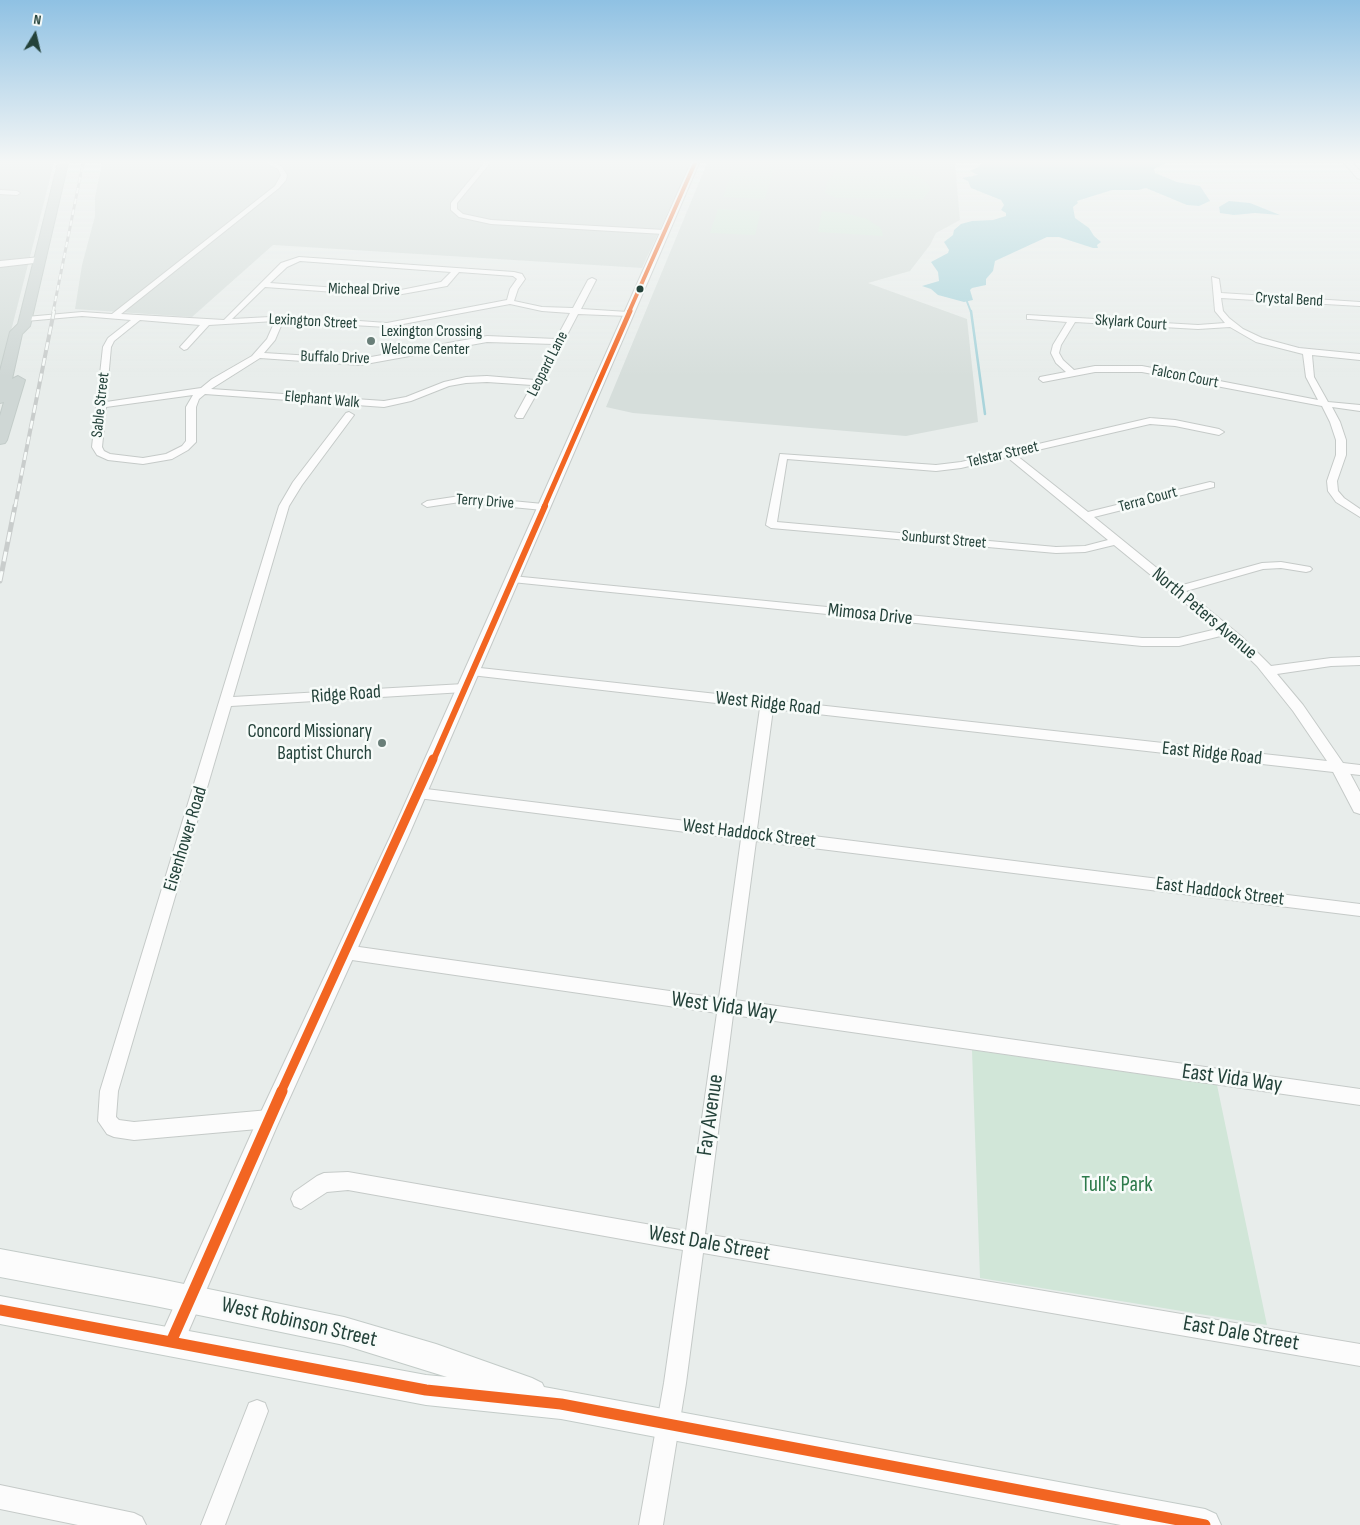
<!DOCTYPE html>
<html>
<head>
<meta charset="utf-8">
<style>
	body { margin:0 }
	#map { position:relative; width:1360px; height:1525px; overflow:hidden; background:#e8edeb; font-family:"Sofia Sans Condensed",sans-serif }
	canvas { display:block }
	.north { position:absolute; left:10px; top:10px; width:50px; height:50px; -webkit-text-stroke:4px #f7fbf9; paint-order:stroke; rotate:9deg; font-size:14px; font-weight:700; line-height:20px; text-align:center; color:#24423a }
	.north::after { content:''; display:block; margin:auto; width:18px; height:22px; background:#24423a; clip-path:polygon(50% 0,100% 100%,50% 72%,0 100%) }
</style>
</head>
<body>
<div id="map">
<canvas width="1360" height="1525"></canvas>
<div class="north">N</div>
</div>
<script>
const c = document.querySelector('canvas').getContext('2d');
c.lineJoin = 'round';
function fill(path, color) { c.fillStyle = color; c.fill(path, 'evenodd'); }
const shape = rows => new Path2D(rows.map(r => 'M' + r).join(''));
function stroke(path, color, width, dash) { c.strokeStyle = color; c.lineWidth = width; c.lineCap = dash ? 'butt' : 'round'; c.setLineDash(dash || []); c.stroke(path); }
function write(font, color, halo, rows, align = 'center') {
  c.font = font + ' "Sofia Sans Condensed",sans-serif'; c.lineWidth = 5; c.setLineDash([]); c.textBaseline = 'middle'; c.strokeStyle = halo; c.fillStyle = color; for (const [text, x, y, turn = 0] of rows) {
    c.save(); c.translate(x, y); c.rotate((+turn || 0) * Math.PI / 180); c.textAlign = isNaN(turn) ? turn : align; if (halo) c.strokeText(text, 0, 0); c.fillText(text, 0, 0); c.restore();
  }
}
fill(shape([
	[0,163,54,163,0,374],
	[102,163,691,163,642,268,273,245,192,317,75,309,82,265,95,216,95,197],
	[707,163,955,163,960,220,936,233,930,245,910,271,868,283,967,319,978,422,906,436,633,413,606,407]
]), '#d6dedb');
fill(shape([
	[734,166,774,168,765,199,723,197],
	[839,166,870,166,901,171,923,179,930,186,930,190,923,199,836,198,825,193,827,182],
	[718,209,761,211,755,235,710,233],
	[822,211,845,213,867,219,881,228,883,236,818,232],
	[972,1050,1217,1085,1267,1325,980,1278]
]), '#d1e6d8');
fill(shape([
	[982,163,1166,163,1154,169,1155,173,1177,182,1200,186,1210,201,1199,206,1187,205,1146,188,1138,190,1112,190,1077,201,1078,203,1073,207,1075,218,1089,228,1094,236,1101,242,1097,245,1098,248,1093,248,1059,237,1047,237,995,261,993,271,986,279,986,285,972,288,970,290,973,300,964,302,938,295,931,289,922,286,939,281,938,272,931,262,948,253,949,250,944,242,953,235,954,230,961,224,972,221,993,220,1006,216,1006,213,1001,210,1004,205,1001,200,971,188,968,181,962,178,978,175,970,171,978,167],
	[1229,201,1250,203,1280,215,1255,213,1234,215,1220,213,1219,207]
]), '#a9d4db');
stroke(shape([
	[966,299,971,312]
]), '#a9d4db', 2);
stroke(shape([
	[971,311,985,414]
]), '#a9d4db', 2.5);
const minor = shape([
	[267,163,275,163,282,167,287,175,286,180,279,188,121,314,224,320,281,263,299,257,514,272,522,274,525,279,518,289,514,301,542,307,573,308,588,280,592,278,596,280,581,309,628,312,632,314,628,316,578,314,543,381,544,383,541,386,523,418,517,418,515,416,532,385,487,382,466,383,449,386,411,401,384,407,205,394,199,399,196,407,196,442,188,450,172,459,143,464,108,460,97,455,92,447,103,347,108,338,131,320,82,316,26,321,22,319,26,317,82,312,112,314,275,186,281,175,278,169,267,163],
	[300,261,451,272,441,282,391,292,270,283,287,267,300,261],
	[459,272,513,276,517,279,510,289,507,300,387,323,289,316,232,319,265,287,391,296,447,286,459,272],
	[510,304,542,311,570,313,556,339,487,336,360,359,264,353,275,340,283,321,387,327,510,304],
	[140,320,200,325,180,347,184,350,187,349,209,325,275,321,267,339,252,356,212,379,201,388,106,402,111,347,114,341,140,320],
	[487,342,554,344,535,380,487,376,466,377,444,382,406,397,384,401,211,389,260,358,360,365,487,342],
	[193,395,186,407,186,441,182,446,166,454,143,458,110,454,104,451,102,447,106,407,193,395],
	[484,163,490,163,457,203,457,209,463,214,491,220,664,230,668,232,664,234,491,224,459,217,451,210,451,203,484,163],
	[0,190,17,191,20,193,17,195,0,194,0,190],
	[1212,277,1219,279,1221,293,1360,302,1360,306,1221,298,1223,311,1229,318,1243,329,1262,338,1299,348,1360,354,1360,360,1312,355,1314,377,1328,402,1360,405,1360,411,1332,407,1340,422,1346,440,1346,455,1337,481,1338,491,1344,498,1360,509,1360,517,1336,502,1328,491,1327,481,1336,455,1336,440,1330,422,1322,406,1142,372,1095,372,1043,382,1039,379,1040,377,1066,372,1056,363,1051,353,1053,345,1067,322,1030,319,1027,319,1027,315,1198,325,1225,323,1215,311,1212,277],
	[1075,322,1198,329,1230,327,1256,342,1303,354,1306,377,1318,400,1142,366,1095,366,1074,370,1063,360,1059,353,1061,345,1075,322],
	[349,412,354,415,302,485,289,506,233,697,464,684,470,688,464,692,231,706,118,1091,116,1117,119,1120,134,1122,269,1110,275,1113,278,1119,275,1125,269,1128,134,1140,114,1137,107,1134,98,1121,100,1091,279,506,293,482,346,413,349,412],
	[1150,418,1175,420,1219,429,1224,432,1219,435,1175,426,1150,424,1016,455,1088,512,1210,482,1214,483,1214,487,1094,517,1179,586,1262,563,1281,562,1310,567,1312,569,1310,571,1306,572,1281,568,1263,569,1186,591,1242,637,1271,666,1331,658,1360,657,1360,665,1331,666,1277,674,1303,705,1343,763,1360,765,1360,775,773,709,757,829,1360,904,1360,916,756,841,735,1000,1360,1089,1360,1105,733,1015,705,1234,1360,1344,1360,1366,703,1253,686,1383,663,1525,639,1525,664,1383,683,1250,348,1190,327,1192,301,1209,294,1206,291,1199,294,1192,317,1176,324,1173,348,1172,686,1231,717,1013,345,959,339,957,337,952,339,947,345,945,719,998,741,839,418,798,413,797,411,793,413,789,418,788,743,828,760,708,471,675,467,674,465,671,467,668,471,667,1327,761,1293,711,1257,666,1225,635,1179,646,1142,646,512,582,506,579,512,576,1142,638,1179,638,1217,629,1114,545,1085,552,1056,553,771,528,766,525,780,454,936,465,961,462,1150,418],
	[1007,457,1108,540,1085,546,1056,547,777,522,787,459,936,471,961,468,1007,457],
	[460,496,543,504,548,507,543,510,460,502,427,507,422,504,427,501,460,496],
	[257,1400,265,1403,268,1411,225,1525,201,1525,249,1403,257,1400],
	[0,1485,134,1513,142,1517,146,1525,78,1525,0,1509,0,1485]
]);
const tertiary = shape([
	[691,163,699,163,408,837,277,1126,180,1351,171,1354,162,1351,159,1342,162,1333,261,1112,390,837,691,163],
	[40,257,43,258,43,262,0,267,0,261,40,257],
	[1339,762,1345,764,1360,792,1360,814,1354,812,1331,768,1333,764,1339,762]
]);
const secondary = shape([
	[1344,163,1353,163,1360,171,1360,179,1357,178,1344,163],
	[0,1249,155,1278,344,1317,436,1344,532,1378,542,1383,544,1387,1205,1509,1216,1514,1221,1525,1121,1525,561,1419,426,1405,0,1324,0,1296,426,1375,447,1377,344,1345,155,1306,0,1277,0,1249]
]);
const primary = shape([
	[58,163,68,163,30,326,22,334,12,379,18,376,25,380,7,440,5,443,0,444,0,416,4,402,0,403,0,371,10,332,18,324,58,163]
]);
stroke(minor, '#c5cac8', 2);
stroke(tertiary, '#c5cac8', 2);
stroke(secondary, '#c3cbc8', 2);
stroke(primary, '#c3ccc9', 2);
fill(minor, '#fcfcfc');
fill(tertiary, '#fcfcfc');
fill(secondary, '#fcfcfc');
fill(primary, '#cfd7d5');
const railFar2 = shape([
	[53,312,83,163]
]);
const railFar1 = shape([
	[15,507,54,311]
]);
const rail = shape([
	[0,581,15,506]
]);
stroke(railFar2, '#c9cdcc', 3);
stroke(railFar1, '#c9cdcc', 4);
stroke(rail, '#c9cdcc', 5);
stroke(railFar2, '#f7fbf9', 2, [5.5]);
stroke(railFar1, '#f7fbf9', 2.5, [8]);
stroke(rail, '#f7fbf9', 3, [10]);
stroke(shape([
	[629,312,695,163]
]), '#f26522', 4);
stroke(shape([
	[544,507,630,311]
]), '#f26522', 5);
stroke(shape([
	[433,761,545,506]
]), '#f26522', 6);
stroke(shape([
	[281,1092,433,759]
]), '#f26522', 9);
stroke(shape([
	[0,1310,426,1390,561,1404,1205,1525],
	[171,1342,282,1091]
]), '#f26522', 11);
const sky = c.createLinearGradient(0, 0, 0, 377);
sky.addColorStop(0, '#8fc1e3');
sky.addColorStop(0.43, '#f5f7f6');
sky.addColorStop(1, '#f5f7f600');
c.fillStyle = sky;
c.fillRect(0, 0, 1360, 377);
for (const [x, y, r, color] of [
	[640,289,4.5,"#24423a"],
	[371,341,5,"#697e78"],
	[382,743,5,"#697e78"]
]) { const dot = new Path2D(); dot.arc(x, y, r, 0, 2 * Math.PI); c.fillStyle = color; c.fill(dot); stroke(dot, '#f7fbf9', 2); }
write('16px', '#24423a', '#f7fbf9', [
	["Micheal Drive",364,290,1],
	["Crystal Bend",1289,300,3],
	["Lexington Street",313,322,3],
	["Skylark Court",1131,323,4],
	["Buffalo Drive",335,358,2],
	["Leopard Lane",548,364,-63],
	["Falcon Court",1185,377,11],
	["Elephant Walk",322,400,5],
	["Sable Street",101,405,-84],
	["Telstar Street",1003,455,-13],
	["Terra Court",1148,500,-15],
	["Terry Drive",485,502,4],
	["Sunburst Street",944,540,5]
]);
write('16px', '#24423a', '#f7fbf9', [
	["Lexington Crossing",381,332],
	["Welcome Center",381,350]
], 'left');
write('19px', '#24423a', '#f7fbf9', [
	["North Peters Avenue",1204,614,40],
	["Mimosa Drive",870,615,6],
	["Ridge Road",346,695,-4],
	["West Ridge Road",768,704,6],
	["East Ridge Road",1212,754,6],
	["West Haddock Street",749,834,7],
	["Eisenhower Road",186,839,-73],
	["East Haddock Street",1220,892,7]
]);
write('19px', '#24423a', '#f7fbf9', [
	["Concord Missionary",372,732],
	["Baptist Church",372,754]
], 'right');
write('22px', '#24423a', '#f7fbf9', [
	["West Vida Way",724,1007,8],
	["East Vida Way",1232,1079,8],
	["Fay Avenue",711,1115,-82],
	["West Dale Street",709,1244,10],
	["West Robinson Street",299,1323,13],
	["East Dale Street",1241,1334,10]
]);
write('22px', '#2d7a4b', '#f7fbf9', [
	["Tull’s Park",1117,1185]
]);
</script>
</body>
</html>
